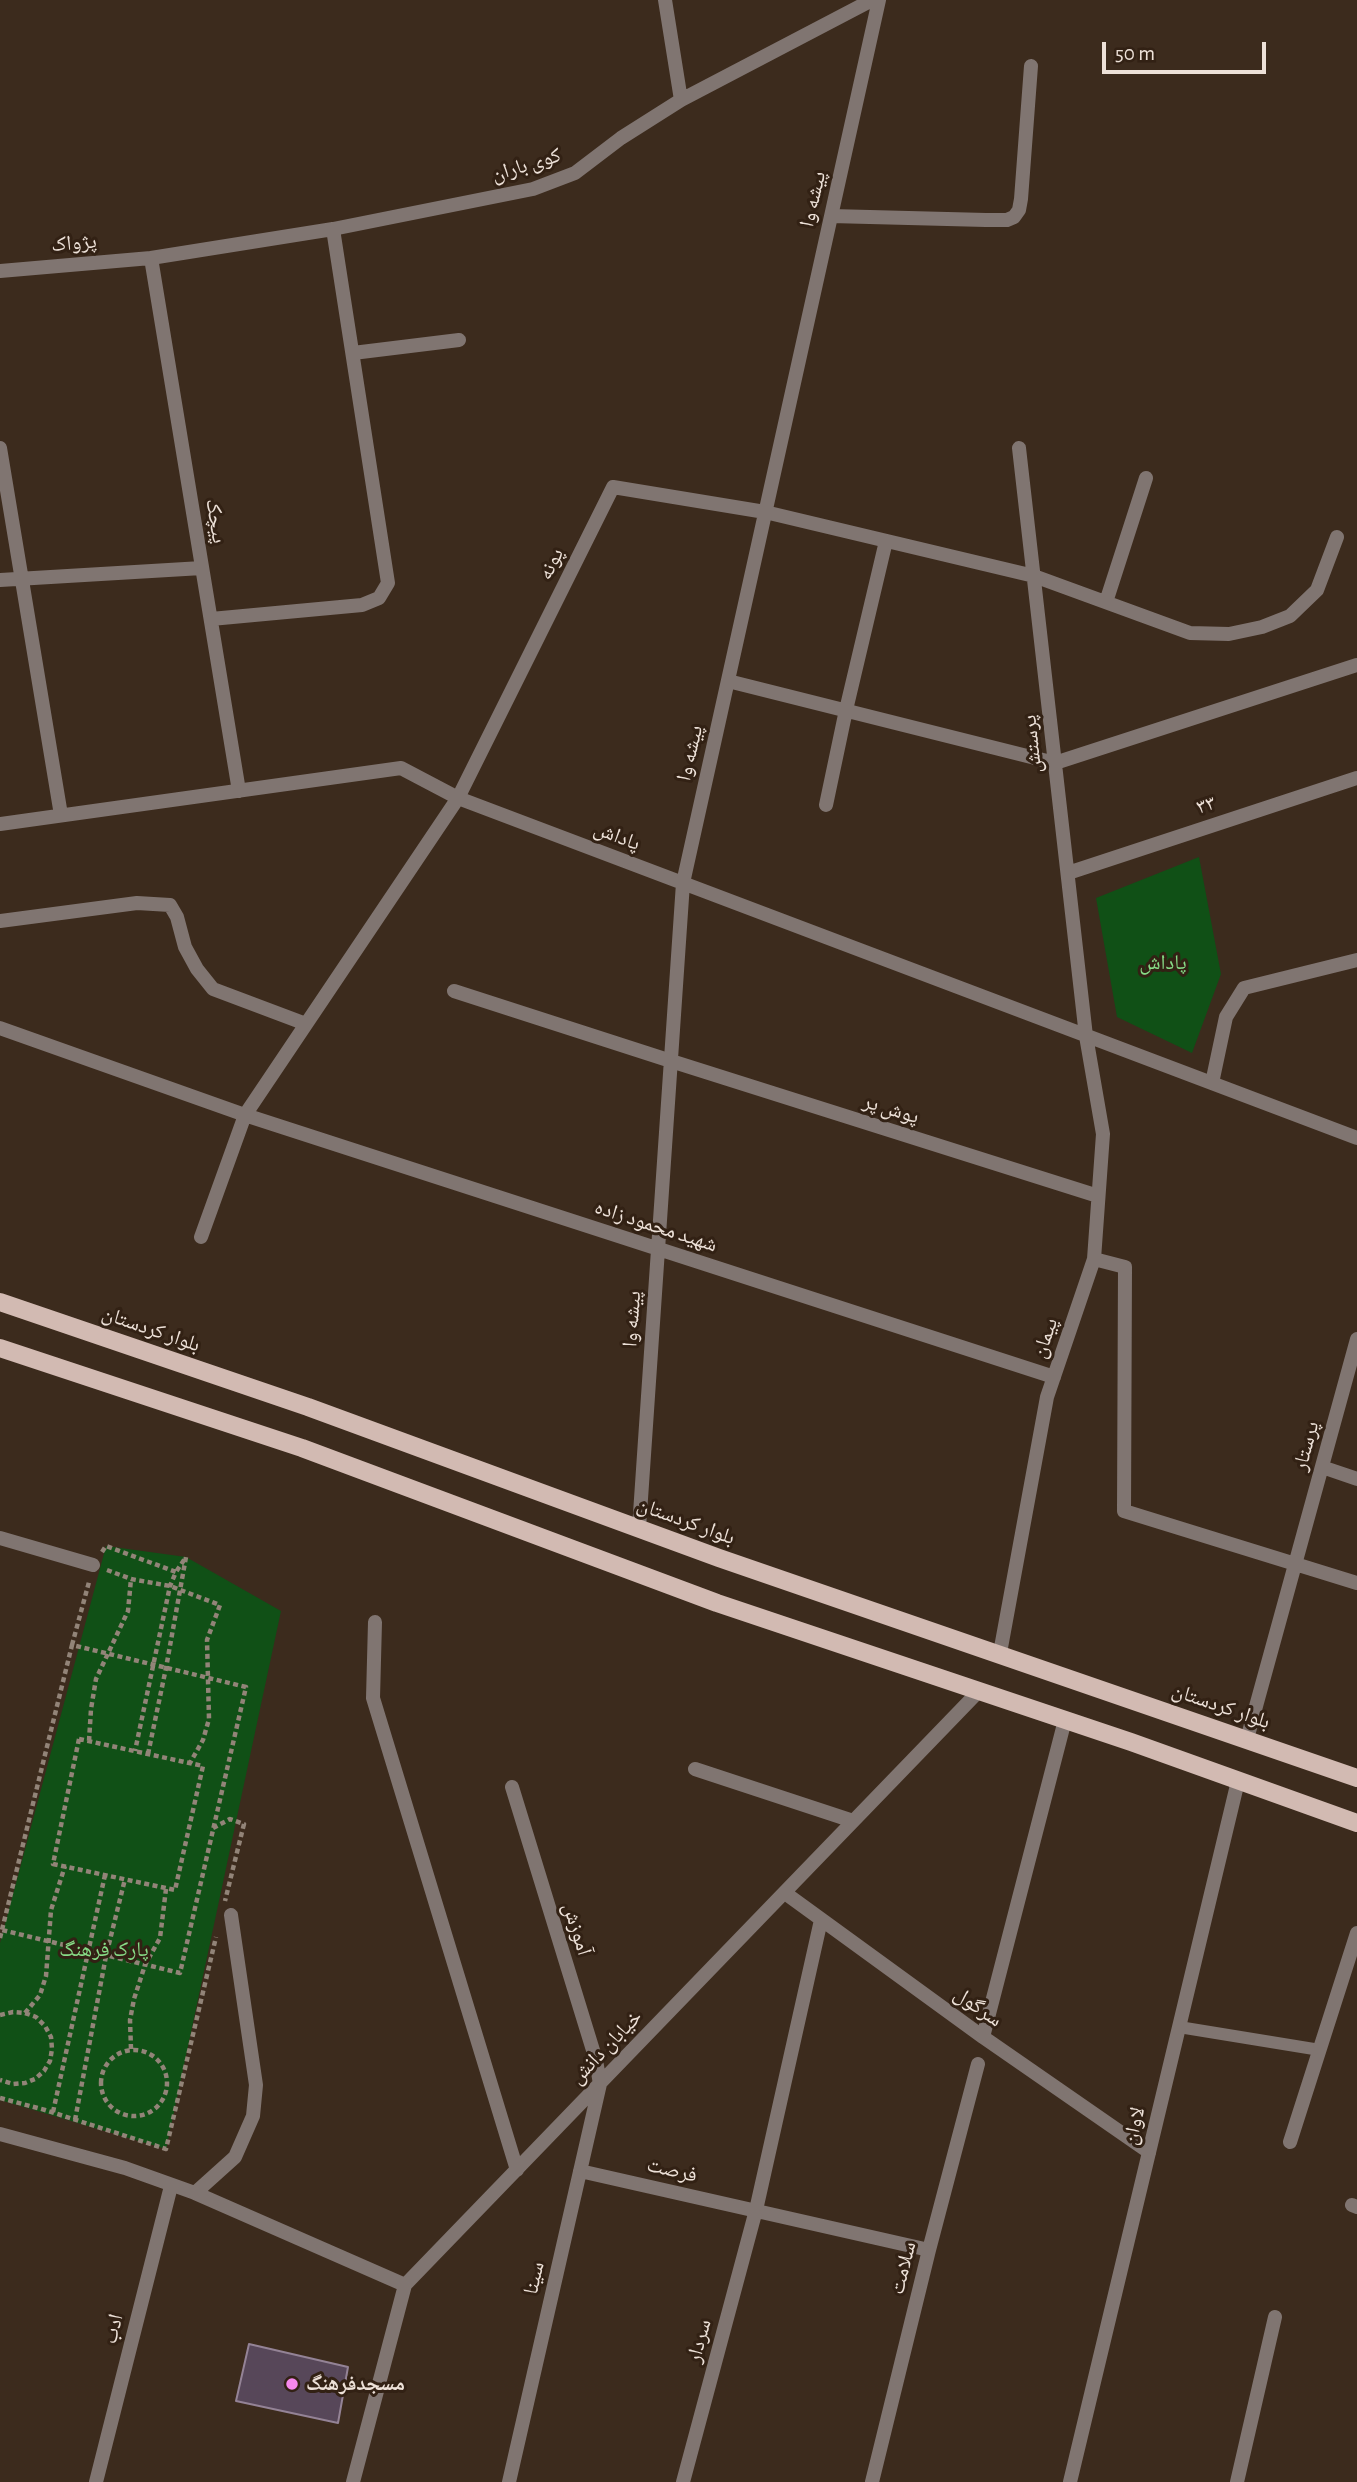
<!DOCTYPE html>
<html>
<head>
<meta charset="utf-8">
<style>
	body { margin:0 }
	#map { position:relative; width:1357px; height:2482px; overflow:hidden; background:#3c2b1d; font-family:"Alegreya Sans",sans-serif }
	canvas { display:block }
	.scale { position:absolute; left:1102px; top:42px; width:164px; height:32px; box-sizing:border-box; border:4px solid #ede1d8; border-top:0; padding-left:9px; font-size:21px; line-height:24px; white-space:nowrap; color:#ede1d8; -webkit-text-stroke:5px #322114; paint-order:stroke }
</style>
</head>
<body>
<div id="map">
<canvas width="1357" height="2482"></canvas>
<div class="scale">50 m</div>
</div>
<script>
const c = document.querySelector('canvas').getContext('2d');
c.lineJoin = 'round';
function fill(path, color) { c.fillStyle = color; c.fill(path, 'evenodd'); }
const shape = rows => new Path2D(rows.map(r => 'M' + r).join(''));
function stroke(path, color, width, dash) { c.strokeStyle = color; c.lineWidth = width; c.lineCap = dash ? 'butt' : 'round'; c.setLineDash(dash || []); c.stroke(path); }
function write(font, color, halo, rows, align = 'center') {
  c.font = font + ' "Alegreya Sans","Noto Naskh Arabic",sans-serif'; c.lineWidth = 6; c.setLineDash([]); c.textBaseline = 'middle'; c.strokeStyle = halo; c.fillStyle = color; for (const [text, x, y, turn = 0] of rows) {
    c.save(); c.translate(x, y); c.rotate((+turn || 0) * Math.PI / 180); c.textAlign = isNaN(turn) ? turn : align; if (halo) c.strokeText(text, 0, 0); c.fillText(text, 0, 0); c.restore();
  }
}
fill(shape([
	[1199,857,1221,974,1192,1053,1117,1017,1096,898],
	[106,1546,186,1557,281,1611,166,2149,0,2100,0,1943]
]), '#105016');
const building = shape([
	[249,2344,348,2367,338,2423,236,2401,249,2344]
]);
fill(building, '#574759');
stroke(building, '#948396', 2);
stroke(shape([
	[102,1552,106,1546,176,1572,170,1586,135,1751],
	[107,1570,131,1579,170,1586,220,1605,207,1640,209,1719,203,1740,190,1763],
	[72,1645,89,1582],
	[79,1739,203,1766,175,1890,53,1864,79,1739],
	[89,1741,91,1709,96,1679,128,1611,131,1579],
	[148,1754,166,1668,186,1557,176,1572],
	[213,1828,230,1819,244,1824,225,1901],
	[0,1938,72,1645,246,1687,180,1973,2,1930],
	[25,2013,40,1995,46,1976,51,1910,65,1866],
	[0,2015,13,2012,25,2013,36,2017,45,2026,51,2037,52,2049,50,2061,44,2071,35,2079,25,2083,13,2084,0,2080],
	[131,2049,130,2020,134,1999,145,1965,160,1938,166,1889],
	'101 2083a33 33 0 1 1 66 0a33 33 0 1 1-66 0Z',
	[0,2098,45,2110,166,2149,216,1937],
	[53,2112,105,1875],
	[75,2120,106,1956,125,1879]
]), '#928478', 4.5, [5, 3.5]);
stroke(shape([
	[1179,2027,1320,2050]
]), '#807571', 12);
stroke(shape([
	[665,0,681,100],
	[831,216,986,220,1007,220,1014,217,1019,210,1021,199,1031,66],
	[151,258,239,791],
	[0,271,151,258,333,229,533,189,575,173,621,138,681,100,872,0],
	[353,353,459,340],
	[0,448,61,815],
	[0,580,202,568],
	[1106,602,1146,478],
	[211,619,362,605,379,598,388,583,333,229],
	[728,681,1055,763,1357,665],
	[826,805,846,710,886,541],
	[0,824,401,768,458,798,1357,1138],
	[1068,873,1357,778],
	[0,921,137,903,170,905,177,917,185,947,197,969,213,989,306,1024],
	[454,991,671,1061,1098,1196],
	[0,1028,245,1115,1054,1377],
	[1212,1083,1226,1017,1244,988,1357,960],
	[201,1237,245,1115,458,798,613,487,765,512,1034,576,1190,633,1229,634,1262,627,1290,616,1317,590,1337,537],
	[1094,1259,1125,1267,1124,1511,1357,1583],
	[1322,1467,1357,1479],
	[639,1528,683,883,879,0],
	[0,1538,93,1565],
	[375,1622,373,1698,517,2170],
	[1000,1653,1047,1397,1094,1259,1103,1134,1086,1036,1019,448],
	[1247,1739,1357,1339],
	[695,1769,853,1821],
	[785,1893,983,2037,1149,2152],
	[983,2037,1065,1720],
	[0,2134,125,2168,195,2193,405,2285],
	[1290,2142,1357,1933],
	[580,2171,929,2250],
	[195,2193,235,2157,253,2116,256,2085,231,1915],
	[1352,2205,1357,2207],
	[96,2482,171,2186],
	[353,2482,405,2285,979,1691],
	[509,2482,600,2084,596,2060,512,1787],
	[683,2482,756,2210,821,1920],
	[872,2482,929,2250,978,2064],
	[1237,2482,1275,2317]
]), '#807571', 14);
stroke(shape([
	[1070,2482,1238,1781]
]), '#807571', 14);
stroke(shape([
	[0,1302,308,1407,719,1558,1357,1778],
	[0,1348,302,1448,717,1603,1131,1742,1357,1823]
]), '#d2bab2', 18);
for (const [x, y, r, color] of [
	[292,2384,7,"#f688ed"]
]) { const dot = new Path2D(); dot.arc(x, y, r, 0, 2 * Math.PI); c.fillStyle = color; c.fill(dot); stroke(dot, '#322114', 2.5); }
write('21px', '#ede1d8', '#322114', [
	["کوی باران",526,165,-17],
	["پیشه وا",813,199,-77],
	["پژواک",74,243,-5],
	["پیچک",216,521,81],
	["پونه",551,564,-64],
	["پرستش",1032,744,-96],
	["پیشه وا",690,753,-77],
	["۳۳",1206,805,-18],
	["پاداش",617,836,21],
	["پوش پر",891,1109,17],
	["شهید محمود زاده",656,1226,18],
	["پیشه وا",632,1319,-86],
	["بلوار کردستان",151,1329,19],
	["پیمان",1045,1338,-71],
	["پرستار",1306,1446,-75],
	["بلوار کردستان",686,1521,20],
	["بلوار کردستان",1221,1706,19],
	["آموزش",577,1929,73],
	["سرگول",978,2007,35],
	["خیابان دانش",606,2047,-46],
	["لاوان",1134,2126,-77],
	["فرصت",672,2170,13],
	["سلامت",903,2268,-76],
	["سینا",534,2278,-77],
	["ادب",113,2329,-76],
	["سردار",699,2341,-75]
]);
write('21px', '#87dc87', '#322114', [
	["پاداش",1163,963],
	["پارک فرهنگ",104,1950]
]);
write('bold 21px', '#ede1d8', '#322114', [
	["مسجدفرهنگ",306,2384]
], 'left');
</script>
</body>
</html>
